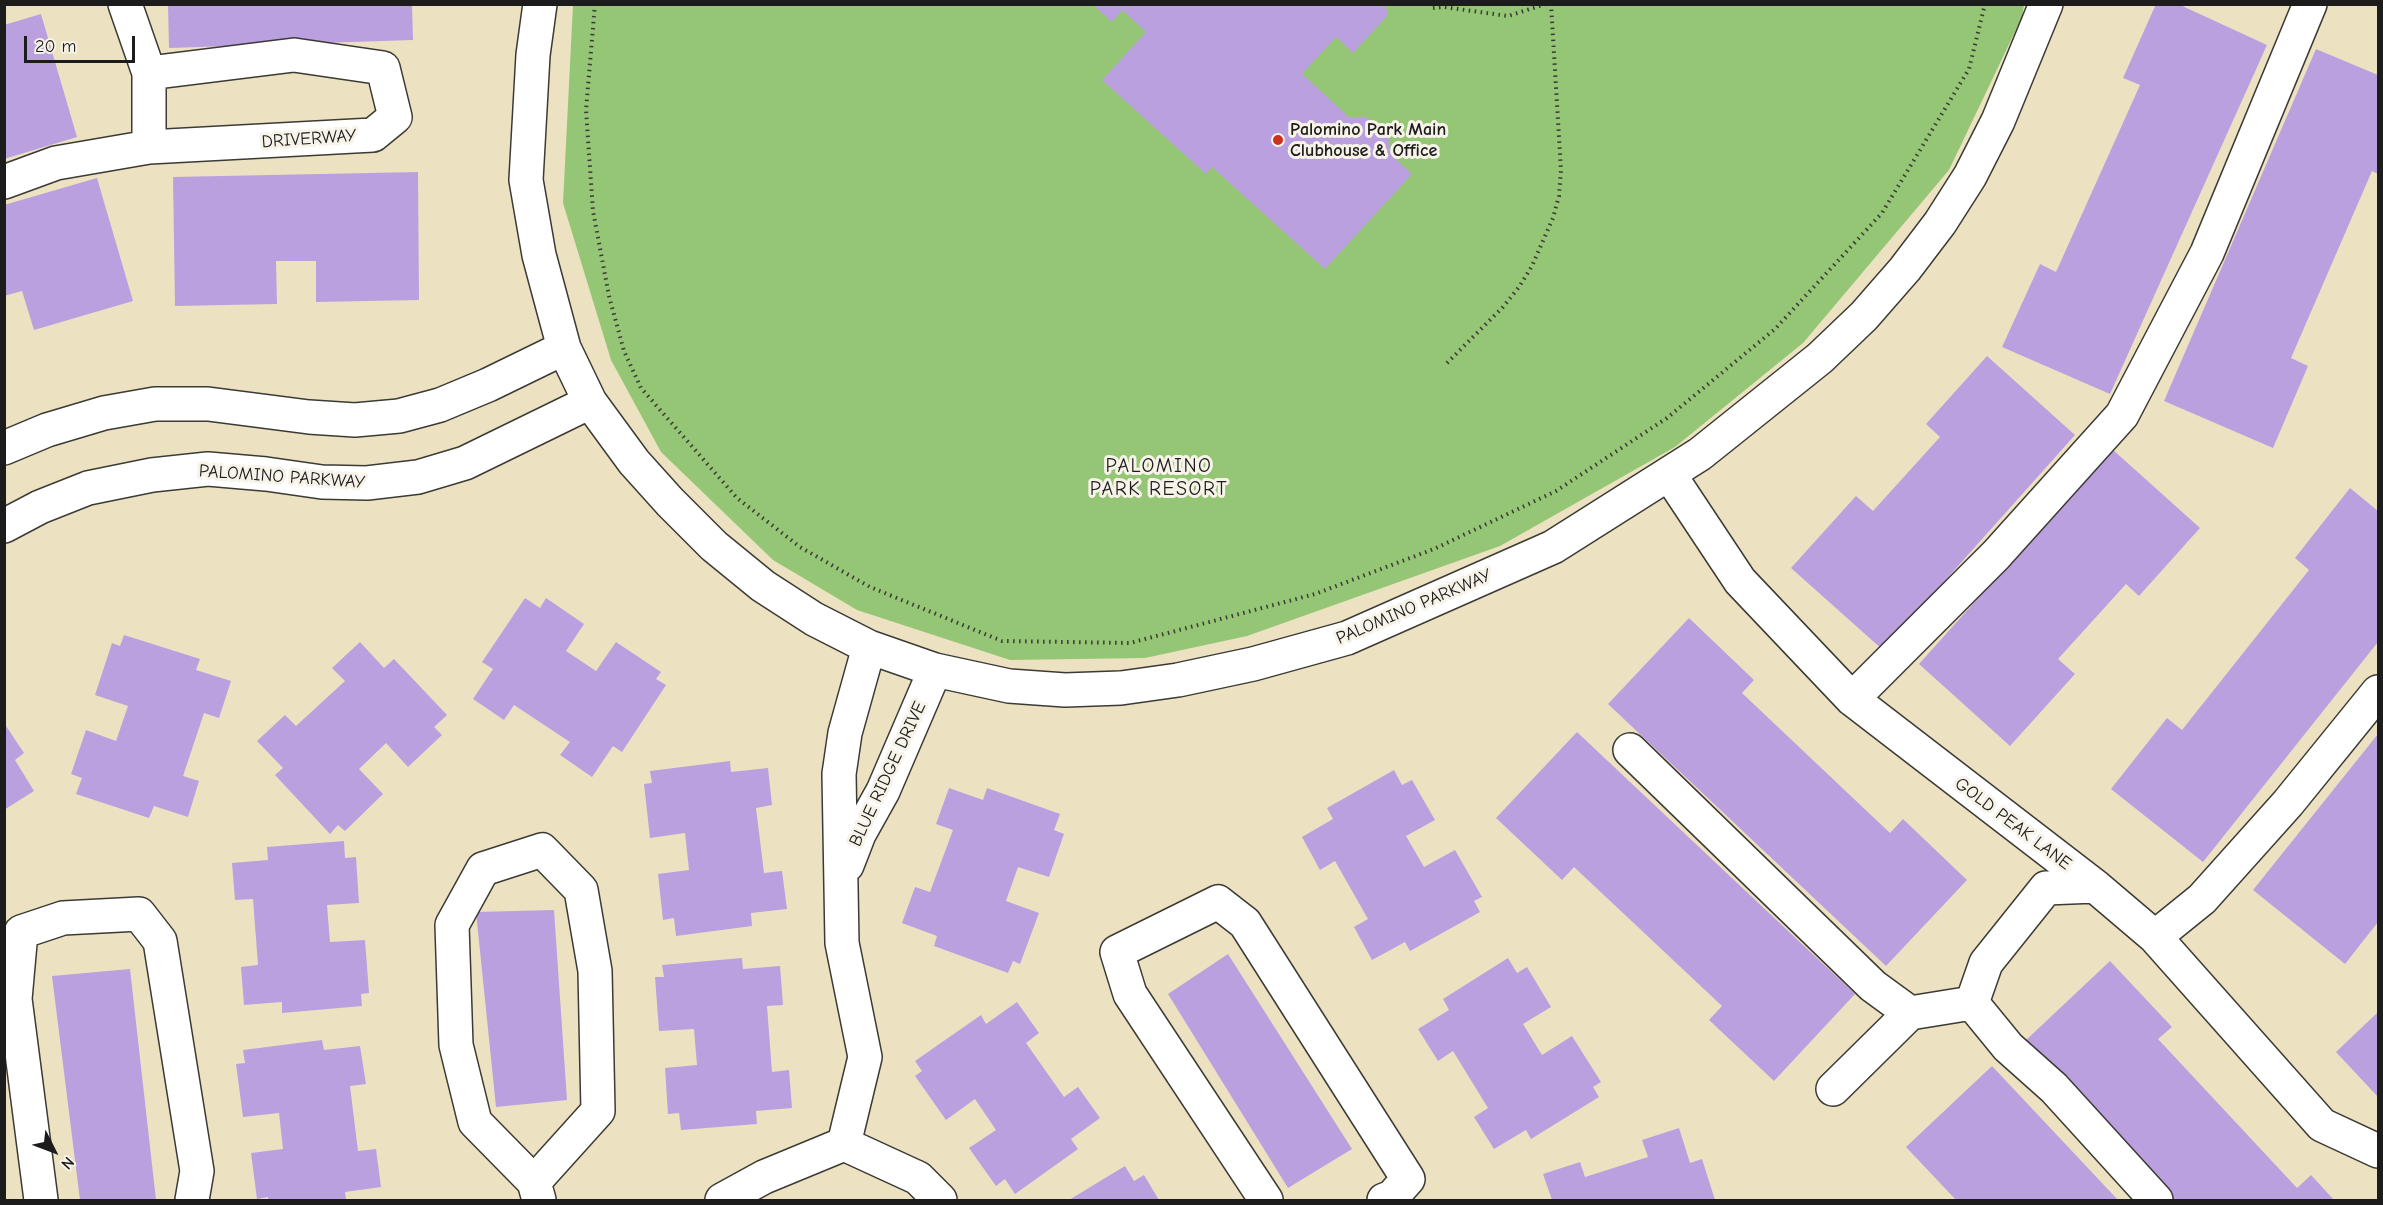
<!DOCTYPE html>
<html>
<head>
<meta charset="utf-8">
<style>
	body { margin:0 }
	#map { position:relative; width:2383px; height:1205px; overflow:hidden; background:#ece2c1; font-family:"Comic Neue",sans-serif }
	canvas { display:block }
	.frame { position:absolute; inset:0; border:6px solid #1c1c1c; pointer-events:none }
	.north { position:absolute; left:24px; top:1121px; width:60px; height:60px; -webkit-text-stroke:4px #f7f3e8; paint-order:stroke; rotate:132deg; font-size:16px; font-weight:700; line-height:24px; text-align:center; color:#1c1c1c }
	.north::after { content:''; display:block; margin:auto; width:21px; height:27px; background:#1c1c1c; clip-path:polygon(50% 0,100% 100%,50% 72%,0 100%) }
	.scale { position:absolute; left:24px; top:36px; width:111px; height:27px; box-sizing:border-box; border:3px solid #1c1c1c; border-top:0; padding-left:8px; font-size:18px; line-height:21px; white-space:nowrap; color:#1c1c1c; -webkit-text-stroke:4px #f7f3e8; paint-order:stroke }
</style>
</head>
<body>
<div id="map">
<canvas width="2383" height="1205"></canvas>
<div class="frame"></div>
<div class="north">N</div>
<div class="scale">20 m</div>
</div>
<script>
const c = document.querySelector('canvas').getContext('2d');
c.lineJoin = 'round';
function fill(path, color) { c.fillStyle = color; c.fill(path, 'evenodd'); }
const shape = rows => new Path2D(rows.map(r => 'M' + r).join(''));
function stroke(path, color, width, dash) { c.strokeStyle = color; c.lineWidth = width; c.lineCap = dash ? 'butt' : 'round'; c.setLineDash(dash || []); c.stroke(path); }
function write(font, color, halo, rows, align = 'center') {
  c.font = font + ' "Comic Neue",sans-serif'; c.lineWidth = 6; c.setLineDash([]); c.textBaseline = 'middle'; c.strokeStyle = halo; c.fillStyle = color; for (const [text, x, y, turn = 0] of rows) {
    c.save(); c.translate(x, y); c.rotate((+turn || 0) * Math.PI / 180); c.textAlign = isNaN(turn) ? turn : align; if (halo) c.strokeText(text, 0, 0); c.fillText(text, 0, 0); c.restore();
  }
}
fill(shape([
	[573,5,2024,5,2022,17,1949,170,1803,343,1675,447,1500,546,1247,636,1145,658,1010,660,857,610,773,560,661,452,611,360,563,203]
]), '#95c676');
fill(shape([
	[168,4,412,4,413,40,169,48],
	[1092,4,1385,4,1388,15,1353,53,1336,37,1302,74,1349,117,1366,117,1379,126,1388,137,1391,155,1412,174,1325,269,1212,167,1206,174,1102,80,1146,32,1122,10,1112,22],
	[2156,4,2178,4,2267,45,2110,394,2002,347,2040,264,2056,272,2140,85,2123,78],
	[41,14,77,137,4,159,4,25],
	[2316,49,2378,75,2378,174,2372,171,2291,358,2308,366,2273,448,2164,401],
	[418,172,419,300,316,302,316,261,276,261,277,304,175,306,173,177],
	[97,178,133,301,34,330,22,291,4,296,4,205],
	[1987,356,2075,435,1883,650,1791,568,1856,496,1873,511,1940,437,1926,424],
	[2112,449,2200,528,2139,596,2126,584,2058,659,2075,674,2010,746,1919,664],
	[2350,488,2378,511,2378,642,2203,862,2111,789,2167,718,2182,730,2309,570,2295,558],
	[525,598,540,608,546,598,584,624,566,651,596,671,616,642,661,672,656,679,666,685,622,752,613,746,592,777,560,755,570,742,514,705,504,720,473,699,493,669,482,662],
	[1689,618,1754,680,1742,693,1890,833,1903,819,1967,880,1886,966,1608,704],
	[124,635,200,659,196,670,231,681,219,718,204,713,183,776,199,781,188,817,154,806,149,818,76,794,82,778,71,774,86,730,116,741,128,706,95,695,112,643,120,646],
	[360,642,384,668,394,659,447,715,434,727,442,735,408,767,386,743,359,769,383,794,345,831,338,825,330,834,275,775,283,768,257,741,285,715,296,726,345,681,332,668],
	[4,723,24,753,15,760,34,791,4,810],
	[1577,732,1855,994,1774,1081,1709,1020,1722,1006,1574,867,1562,880,1496,818],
	[2378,734,2378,922,2345,964,2253,890],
	[730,761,731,772,768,768,772,805,756,808,764,873,782,871,787,909,751,913,752,926,676,936,674,918,663,920,658,874,689,870,685,833,650,838,644,784,652,783,650,771],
	[1394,770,1402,785,1412,780,1435,820,1406,836,1424,867,1455,850,1482,897,1474,901,1480,912,1410,951,1405,942,1372,960,1354,927,1368,919,1335,861,1320,870,1302,837,1333,819,1327,808],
	[949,788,983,800,987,788,1060,814,1054,830,1064,834,1049,877,1018,867,1006,901,1039,913,1020,964,1013,961,1008,973,934,946,937,936,902,923,915,887,930,892,953,830,936,824],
	[344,841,345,858,356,857,359,903,327,905,330,942,365,940,369,993,361,994,362,1006,282,1013,282,1002,244,1005,241,967,258,965,253,899,235,900,232,863,268,860,267,847],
	[554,910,567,1100,496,1107,476,912],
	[1228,954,1352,1149,1288,1188,1168,994],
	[742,958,743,969,780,966,783,1005,767,1006,772,1072,789,1070,792,1108,756,1111,757,1124,681,1130,679,1113,668,1114,665,1068,697,1065,694,1029,659,1031,655,977,664,977,662,965],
	[1508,958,1517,973,1527,967,1551,1007,1523,1024,1542,1055,1572,1036,1601,1082,1593,1087,1599,1097,1531,1139,1526,1130,1494,1149,1474,1117,1488,1108,1453,1051,1438,1061,1418,1029,1449,1010,1443,999],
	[2110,961,2172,1027,2158,1039,2297,1188,2311,1175,2334,1200,2172,1200,2024,1042],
	[130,969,156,1200,80,1200,52,976],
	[1017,1002,1039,1033,1026,1043,1064,1097,1078,1087,1100,1118,1071,1139,1078,1149,1015,1194,1005,1179,996,1186,969,1148,996,1130,975,1099,946,1120,915,1076,922,1071,915,1061,981,1015,986,1024],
	[2378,1012,2378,1097,2336,1052],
	[322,1040,324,1050,360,1046,366,1084,350,1086,358,1151,376,1149,381,1187,345,1192,346,1200,268,1200,268,1197,257,1199,251,1153,283,1149,279,1113,243,1117,236,1064,245,1063,243,1050],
	[1992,1066,2118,1200,1956,1200,1906,1147],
	[1679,1128,1690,1163,1702,1159,1715,1200,1552,1200,1543,1174,1580,1162,1585,1177,1648,1157,1642,1140],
	[1125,1166,1134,1181,1144,1175,1159,1200,1069,1200]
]), '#bba0e0');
const minor = shape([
	[125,4,149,73,149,147,373,135,395,117,383,68,294,55,149,73],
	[540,4,533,55,526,180,539,255,564,348,590,402,634,462,670,502,714,546,763,586,814,619,869,647,935,670,1009,686,1065,690,1121,688,1178,680,1253,664,1347,638,1553,547,1700,454,1820,358,1864,316,1905,269,1940,223,1970,176,1998,121,2046,4],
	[4,182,56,163,149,147],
	[4,448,47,430,104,413,155,404,208,404,309,417,355,420,399,416,440,405,488,385,564,348],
	[1669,474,1740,581,1852,699,2095,886,2155,937,2322,1125,2378,1151],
	[4,526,40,507,88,488,152,475,208,469,266,474,322,482,367,483,418,477,465,463,590,402],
	[1852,699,1996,555,2122,415,2207,253,2310,4],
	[1630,750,1873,986,1910,1013,1972,1003],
	[847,865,859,834,883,791,935,670],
	[2095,886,2046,888,1986,963,1972,1003,2008,1047,2054,1088,2156,1200],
	[2155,937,2202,899,2288,803,2378,692],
	[1833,1089,1910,1013],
	[844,1144,865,1057,842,943,839,774,845,733,869,647],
	[534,1182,598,1111,595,971,581,890,542,850,483,869,452,925,456,1045,475,1122,534,1182,539,1200],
	[41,1200,15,999,21,932,63,918,139,914,160,941,197,1171,192,1200],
	[722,1200,764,1177,844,1144,918,1178,940,1200],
	[1266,1200,1130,994,1117,952,1218,902,1245,923,1408,1179,1392,1197,1384,1200]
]);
stroke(minor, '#3b3a35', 36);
stroke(shape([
	[595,4,586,110,593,211,609,296,624,351,641,388,737,498,800,547,870,587,1002,641,1130,643,1315,594,1434,549,1556,491,1667,418,1775,329,1882,213,1969,69,1985,4],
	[1433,8,1444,7,1508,16,1546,4],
	[1447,363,1503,307,1519,287,1532,266,1553,218,1559,196,1561,170,1551,4]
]), '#3b3a35', 4, [1.5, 4.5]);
stroke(minor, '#fff', 33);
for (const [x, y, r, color] of [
	[1278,140,6,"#c8321e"]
]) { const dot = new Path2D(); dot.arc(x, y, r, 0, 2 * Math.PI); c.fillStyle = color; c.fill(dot); stroke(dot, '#f7f3e8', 2); }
write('bold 18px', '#1c1c1c', '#f7f3e8', [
	["Palomino Park Main",1290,130],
	["Clubhouse & Office",1290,151]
], 'left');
write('18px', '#1c1c1c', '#f7f3e8', [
	["DRIVERWAY",309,139,-4],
	["PALOMINO PARKWAY",282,477,4],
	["PALOMINO PARKWAY",1414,607,-23],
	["BLUE RIDGE DRIVE",888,774,-65],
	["GOLD PEAK LANE",2013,824,37]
]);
c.letterSpacing = '1.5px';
write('20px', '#1c1c1c', '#f7f3e8', [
	["PALOMINO",1159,466],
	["PARK RESORT",1159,489]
]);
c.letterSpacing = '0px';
</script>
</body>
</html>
